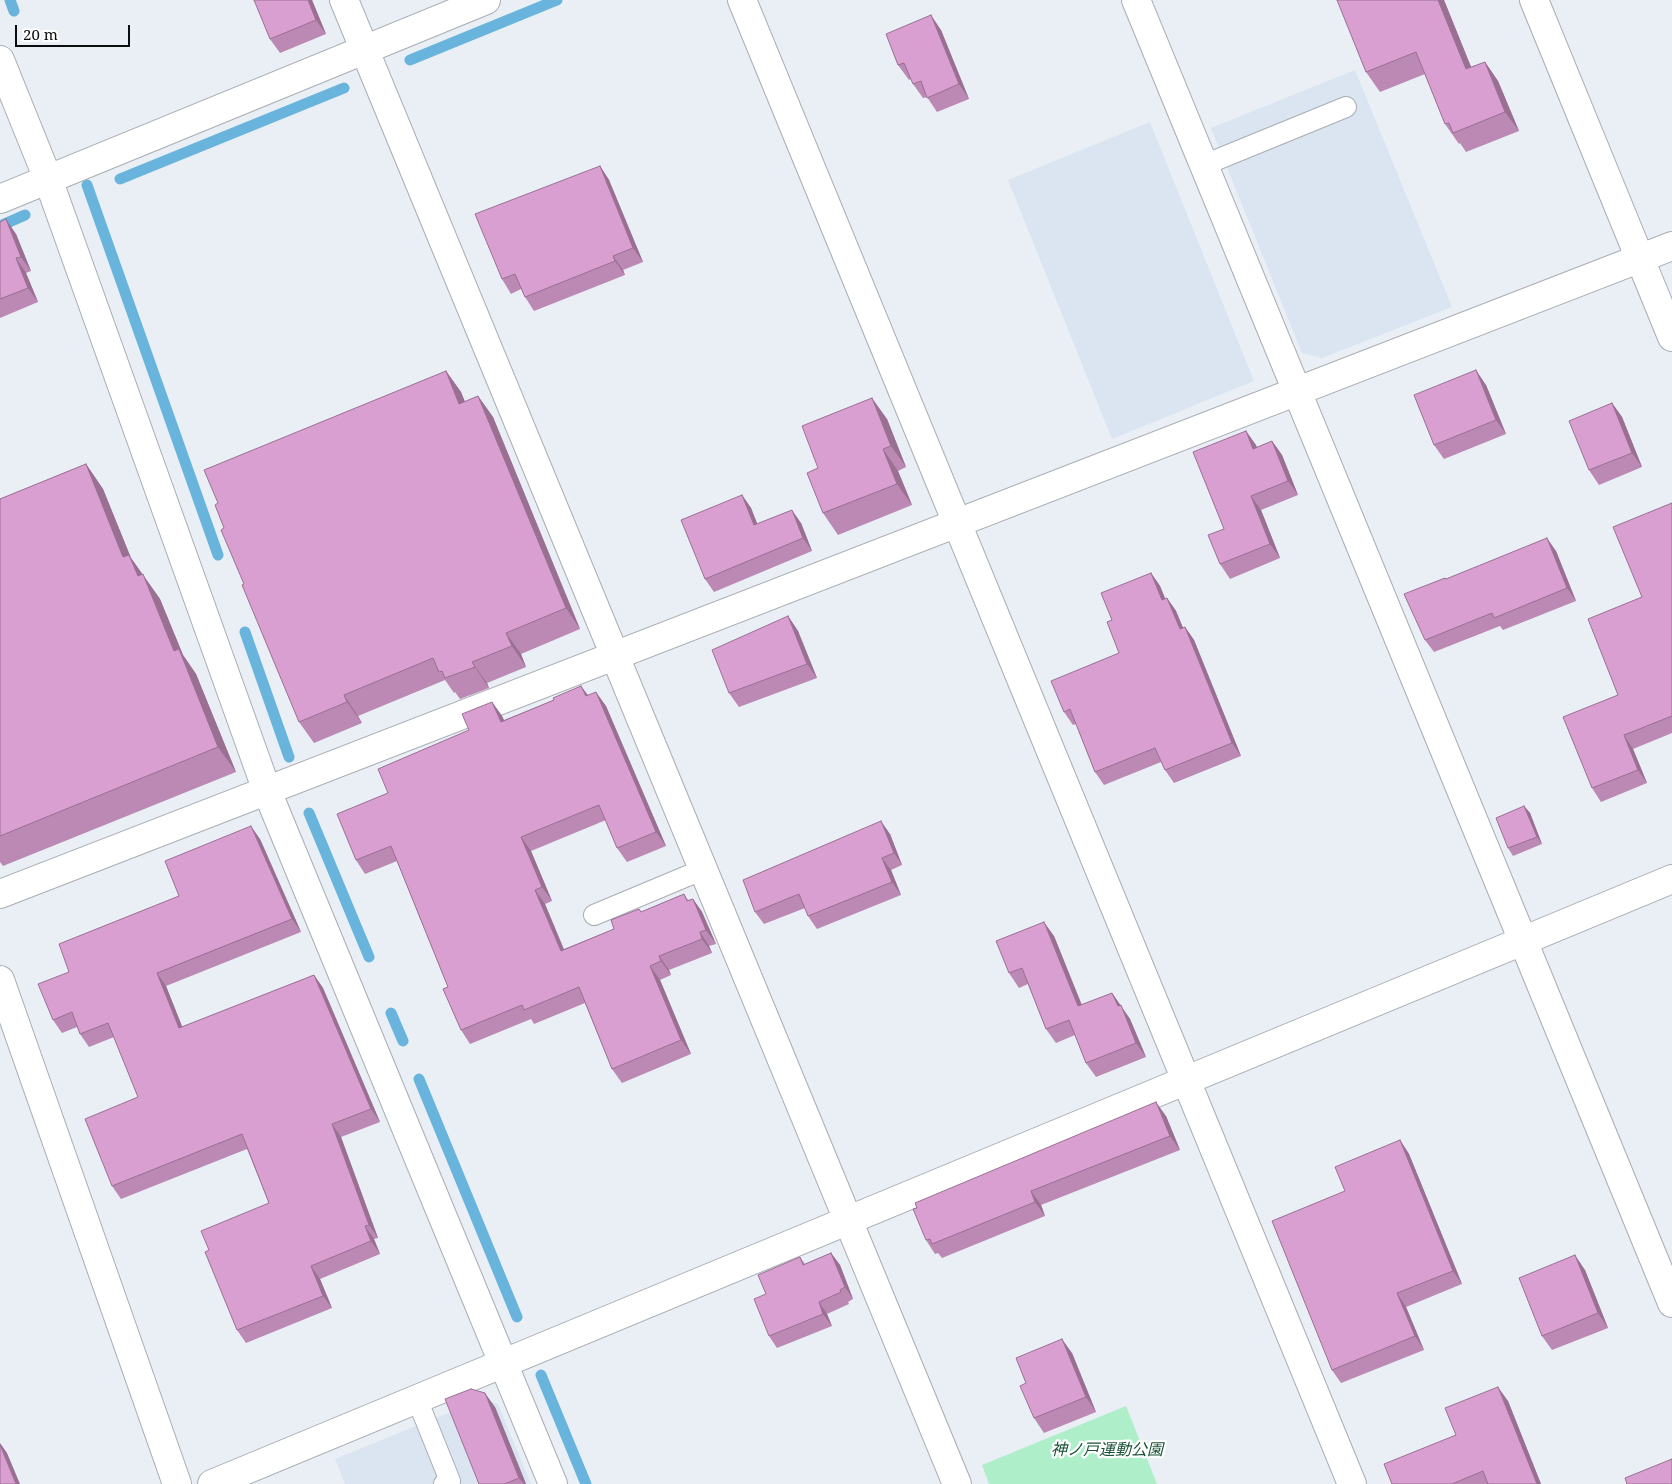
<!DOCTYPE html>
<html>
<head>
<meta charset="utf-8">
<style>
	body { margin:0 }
	#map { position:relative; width:1672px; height:1484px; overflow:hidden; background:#e9eff5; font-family:"Noto Serif",serif }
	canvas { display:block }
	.scale { position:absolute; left:15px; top:25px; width:115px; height:22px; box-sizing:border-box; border:2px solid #0a0c0e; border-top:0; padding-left:6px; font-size:15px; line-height:18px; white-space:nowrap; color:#0a0c0e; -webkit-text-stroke:4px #fff; paint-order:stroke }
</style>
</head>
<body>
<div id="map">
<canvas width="1672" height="1484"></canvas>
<div class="scale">20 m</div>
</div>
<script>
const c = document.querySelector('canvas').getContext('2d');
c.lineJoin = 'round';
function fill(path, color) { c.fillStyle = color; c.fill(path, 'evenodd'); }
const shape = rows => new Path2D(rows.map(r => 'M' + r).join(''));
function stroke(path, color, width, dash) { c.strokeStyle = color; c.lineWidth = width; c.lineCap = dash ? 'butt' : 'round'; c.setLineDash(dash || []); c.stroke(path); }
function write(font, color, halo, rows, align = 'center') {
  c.font = font + ' "Noto Serif","Noto Sans JP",serif'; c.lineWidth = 4.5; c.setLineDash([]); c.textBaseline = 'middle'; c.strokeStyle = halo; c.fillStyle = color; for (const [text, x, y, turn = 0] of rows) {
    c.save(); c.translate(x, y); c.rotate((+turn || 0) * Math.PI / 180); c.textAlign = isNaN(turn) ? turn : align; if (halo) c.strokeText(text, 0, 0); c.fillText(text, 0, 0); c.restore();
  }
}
fill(shape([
	[1355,70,1452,307,1322,358,1302,353,1211,128],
	[1150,122,1254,381,1112,439,1008,180],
	[482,1399,498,1404,531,1484,345,1484,335,1459]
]), '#dae5f1');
fill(shape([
	[1126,1406,1157,1484,989,1484,982,1465]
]), '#aeeec8');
stroke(shape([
	[10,0,14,11],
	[410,60,557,0],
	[120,179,344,88],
	[87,185,218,555],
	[0,226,25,215],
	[245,632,289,757],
	[309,813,369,957],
	[391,1013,403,1041],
	[419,1079,517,1317],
	[541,1375,586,1484]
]), '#69b4dd', 11);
const lane = shape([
	[1204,165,1346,107],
	[594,915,704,869],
	[417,1399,450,1481,444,1484]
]);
const street = shape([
	[344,0,957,1484],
	[742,0,1352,1484],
	[1136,0,1672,1303],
	[0,60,48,179,267,791,553,1484],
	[0,199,486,0],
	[0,894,1672,246],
	[212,1484,1672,879]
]);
const secondary = shape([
	[1534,0,1672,337],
	[0,980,177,1484]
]);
stroke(lane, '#a8adb3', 22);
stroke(street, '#a8adb3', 30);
stroke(secondary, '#a8adb3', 30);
stroke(lane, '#fff', 20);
stroke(street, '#fff', 28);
stroke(secondary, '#fff', 28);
fill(shape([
	[312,0,326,34,280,53,270,39],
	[1444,0,1471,67,1485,62,1498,81,1519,131,1466,152,1460,143,1459,144,1445,124,1425,74,1380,92,1366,72],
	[941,30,969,99,937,112,927,97,923,98,913,84,911,79,909,80,898,65],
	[600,166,609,180,643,262,623,270,625,275,534,311,525,297,521,289,511,294,502,279],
	[0,222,16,234,31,271,26,273,38,302,0,318],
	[446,371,461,392,465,402,478,396,493,417,580,629,521,654,526,667,487,683,489,688,460,699,455,692,454,693,445,680,358,716,362,723,314,743,299,722,244,584,224,528],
	[1486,385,1506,434,1444,459,1434,445],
	[1612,403,1622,417,1642,467,1599,485,1589,470],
	[887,419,906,467,898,471,912,505,838,535,823,513],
	[1246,431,1257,447,1272,441,1282,455,1298,495,1261,510,1280,558,1230,579,1220,564,1224,529],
	[86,464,103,489,131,558,160,599,183,655,196,674,236,772,3,866,0,862,0,499],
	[742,495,751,508,757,524,801,523,812,551,714,592,705,579],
	[1672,503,1672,733,1633,749,1647,783,1601,802,1592,788,1618,695,1642,597],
	[1556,551,1576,601,1503,630,1500,626,1434,652,1425,640,1446,579],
	[1151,573,1160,586,1165,598,1167,598,1176,611,1183,628,1185,627,1194,640,1241,756,1174,783,1165,770,1161,762,1104,785,1095,772,1076,724,1073,725,1064,712,1119,653],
	[788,616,798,631,817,678,739,707,729,693],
	[581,686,588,695,606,706,666,846,627,862,617,848,606,820,531,851,552,901,545,904,564,949,614,929,639,909,641,912,684,894,688,900,693,899,702,912,716,944,709,946,712,953,669,970,671,975,660,980,691,1054,622,1083,612,1069,585,1003,534,1024,531,1019,470,1044,461,1030,448,987,397,861,365,874,356,860,388,793,469,730,492,702,502,716,504,720,554,700],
	[1524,806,1530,813,1542,844,1513,856,1508,848],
	[890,834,902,865,891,870,901,895,817,929,808,916,805,908,764,924,755,912],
	[260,839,301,932,166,986,182,1027,314,975,323,988,380,1122,341,1137,378,1238,374,1239,380,1254,320,1279,332,1308,246,1343,237,1330,209,1250,269,1203,247,1149,121,1199,112,1186,138,1097,114,1037,89,1047,80,1034,77,1027,62,1033,53,1020,69,972],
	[1054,936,1082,1005,1112,993,1130,1019,1146,1057,1096,1077,1086,1063,1075,1035,1056,1043,1046,1029,1028,984,1019,988,1009,973],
	[1166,1116,1180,1150,1041,1205,1045,1216,942,1258,938,1253,935,1254,926,1240,917,1208],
	[1400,1140,1409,1154,1462,1284,1406,1307,1424,1350,1341,1383,1332,1370,1345,1191],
	[831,1253,840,1265,853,1299,848,1302,849,1304,827,1314,832,1326,777,1348,769,1336,766,1294,800,1257,805,1264],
	[1585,1270,1608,1328,1552,1350,1542,1336],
	[1072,1353,1096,1412,1044,1433,1034,1418,1026,1383],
	[1508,1401,1541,1484,1392,1484,1456,1435],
	[495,1407,526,1484,479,1484]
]), '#bb89b4');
fill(shape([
	[308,0,312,0,326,34,316,20],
	[1438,0,1444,0,1480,89,1466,69],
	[931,15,941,30,969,99,959,84],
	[1485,62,1498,81,1519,131,1505,112],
	[600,166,609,180,643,262,633,248],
	[6,219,16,234,31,271,21,257],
	[613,256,623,270,625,275,615,261],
	[16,258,26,273,38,302,28,288],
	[1476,370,1486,385,1506,434,1496,420],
	[446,371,461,392,474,425,459,404],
	[478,396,493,417,580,629,566,608],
	[872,398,887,419,906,467,891,446],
	[1612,403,1622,417,1642,467,1632,453],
	[1246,431,1256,445,1263,463,1253,449],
	[1272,441,1282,455,1298,495,1288,481],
	[883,449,898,471,912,505,897,484],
	[86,464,103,489,131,558,160,599,183,655,196,674,236,772,218,747,174,651,123,557],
	[742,495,751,508,763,538,754,525],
	[1251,496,1261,510,1280,558,1270,544],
	[792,510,801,523,812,551,803,538],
	[1547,538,1556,551,1576,601,1567,588],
	[1151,573,1160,586,1171,613,1162,600],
	[1167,598,1176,611,1189,642,1180,629],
	[788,616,798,631,817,678,807,664],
	[1185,627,1194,640,1241,756,1232,743],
	[506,633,521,654,526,667,512,646],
	[472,662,487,683,489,688,475,667],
	[581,686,591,700,586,696],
	[596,692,606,706,666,846,656,832],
	[344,695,358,716,362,723,347,702],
	[492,702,502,716,511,736,501,722],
	[1624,735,1633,749,1647,783,1638,770],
	[1524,806,1530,813,1542,844,1537,837],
	[881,821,890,834,902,865,894,853],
	[251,826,260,839,301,932,292,919],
	[521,837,531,851,552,901,542,887],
	[882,858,891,870,901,895,892,882],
	[535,890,545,904,570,965,561,951],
	[693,899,702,912,716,944,706,930],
	[1044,922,1054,936,1088,1021,1078,1006],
	[700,932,709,946,712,953,702,939],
	[659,956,669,970,671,975,661,961],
	[650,966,660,980,691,1054,681,1040],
	[157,973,166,986,188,1041,179,1028],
	[314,975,323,988,380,1122,371,1109],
	[1112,993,1130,1019,1146,1057,1136,1043,1118,1006],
	[1156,1102,1166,1116,1180,1150,1170,1136],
	[332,1124,341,1137,378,1238,369,1225],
	[1400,1140,1409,1154,1462,1284,1453,1271],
	[1031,1191,1041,1205,1045,1216,1035,1202],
	[365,1226,374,1239,380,1254,371,1241],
	[831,1253,840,1265,853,1299,845,1287],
	[1575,1255,1585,1270,1608,1328,1598,1313],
	[311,1266,320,1279,332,1308,323,1296],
	[1397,1293,1406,1307,1424,1350,1415,1336],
	[819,1302,827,1314,832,1326,823,1314],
	[1062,1339,1072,1353,1096,1412,1086,1397],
	[1498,1387,1508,1401,1541,1484,1537,1484],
	[485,1393,495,1407,526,1484,524,1484,519,1478],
	[0,1443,7,1453,20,1484,16,1484,0,1445]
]), '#996f92');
const building = shape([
	[254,0,308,0,316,20,270,39,254,0],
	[1337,0,1438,0,1466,69,1485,62,1505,112,1453,133,1449,123,1445,124,1416,52,1366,72,1337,0],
	[931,15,959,84,927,98,921,81,913,84,904,63,898,65,886,34,931,15],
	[600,166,633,248,613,256,615,261,525,297,515,274,502,279,475,214,600,166],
	[6,219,21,257,16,258,28,288,0,299,0,222,6,219],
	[1476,370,1496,420,1434,445,1414,395,1476,370],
	[446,371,459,404,478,396,566,608,506,633,512,646,472,662,475,667,445,678,442,671,439,672,433,658,344,695,347,702,299,722,242,585,244,584,221,530,224,528,215,505,218,503,204,470,446,371],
	[872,398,891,446,883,449,897,484,823,513,807,473,818,468,802,426,872,398],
	[1612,403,1632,453,1589,470,1569,421,1612,403],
	[1246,431,1253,449,1272,441,1288,481,1251,496,1270,544,1220,564,1208,535,1224,529,1193,452,1246,431],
	[86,464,123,557,129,555,138,576,143,574,174,651,179,649,218,747,0,836,0,499,86,464],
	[742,495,754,525,792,510,803,538,705,579,681,520,742,495],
	[1672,503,1672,716,1624,735,1638,770,1592,788,1563,717,1618,695,1588,619,1642,597,1613,527,1672,503],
	[1547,538,1567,588,1494,618,1492,613,1425,640,1404,594,1445,578,1446,579,1547,538],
	[1151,573,1162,600,1167,598,1180,629,1185,627,1232,743,1165,770,1155,748,1095,772,1070,709,1064,712,1051,681,1119,653,1107,622,1112,620,1101,593,1151,573],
	[788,616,807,664,729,693,712,650,788,616],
	[581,686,586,696,596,692,656,832,617,848,599,805,521,837,542,887,535,890,561,951,614,929,611,920,639,909,641,912,684,894,687,901,693,899,706,930,700,932,702,939,659,956,661,961,650,966,681,1040,612,1069,579,987,524,1010,522,1005,461,1030,443,989,448,987,391,846,356,860,337,814,388,793,378,769,469,730,462,714,492,702,501,722,554,700,553,698,581,686],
	[1524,806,1537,837,1508,848,1496,818,1524,806],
	[881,821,894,853,882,858,892,882,808,916,799,894,755,912,743,880,881,821],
	[251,826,292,919,157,973,179,1028,314,975,371,1109,332,1124,369,1225,365,1226,371,1241,311,1266,323,1296,237,1330,205,1252,209,1250,201,1231,269,1203,242,1134,112,1186,85,1119,138,1097,108,1023,80,1034,72,1012,53,1020,38,984,69,972,59,944,179,896,165,861,251,826],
	[1044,922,1078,1006,1112,993,1118,1006,1121,1005,1136,1043,1086,1063,1069,1020,1046,1029,1022,968,1009,973,996,941,1044,922],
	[1156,1102,1170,1136,1031,1191,1035,1202,932,1244,930,1239,926,1240,913,1209,917,1208,915,1203,1156,1102],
	[1400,1140,1453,1271,1397,1293,1415,1336,1332,1370,1272,1221,1345,1191,1335,1167,1400,1140],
	[831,1253,845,1287,840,1290,841,1292,819,1302,823,1314,769,1336,754,1299,766,1294,758,1275,800,1257,803,1265,831,1253],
	[1575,1255,1598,1313,1542,1336,1519,1278,1575,1255],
	[1062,1339,1086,1397,1034,1418,1020,1386,1026,1383,1016,1358,1062,1339],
	[1498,1387,1537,1484,1488,1484,1483,1471,1452,1484,1392,1484,1384,1464,1456,1435,1445,1408,1498,1387],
	[471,1389,485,1393,519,1478,504,1484,479,1484,445,1399,471,1389],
	[0,1445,16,1484,0,1484,0,1445],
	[1672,1459,1672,1484,1627,1484,1625,1478,1672,1459]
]);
fill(building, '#da9fd1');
stroke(building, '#996f92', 1);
write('italic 16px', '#1a5237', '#fff', [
	["神ノ戸運動公園",1107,1450]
]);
</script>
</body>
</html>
